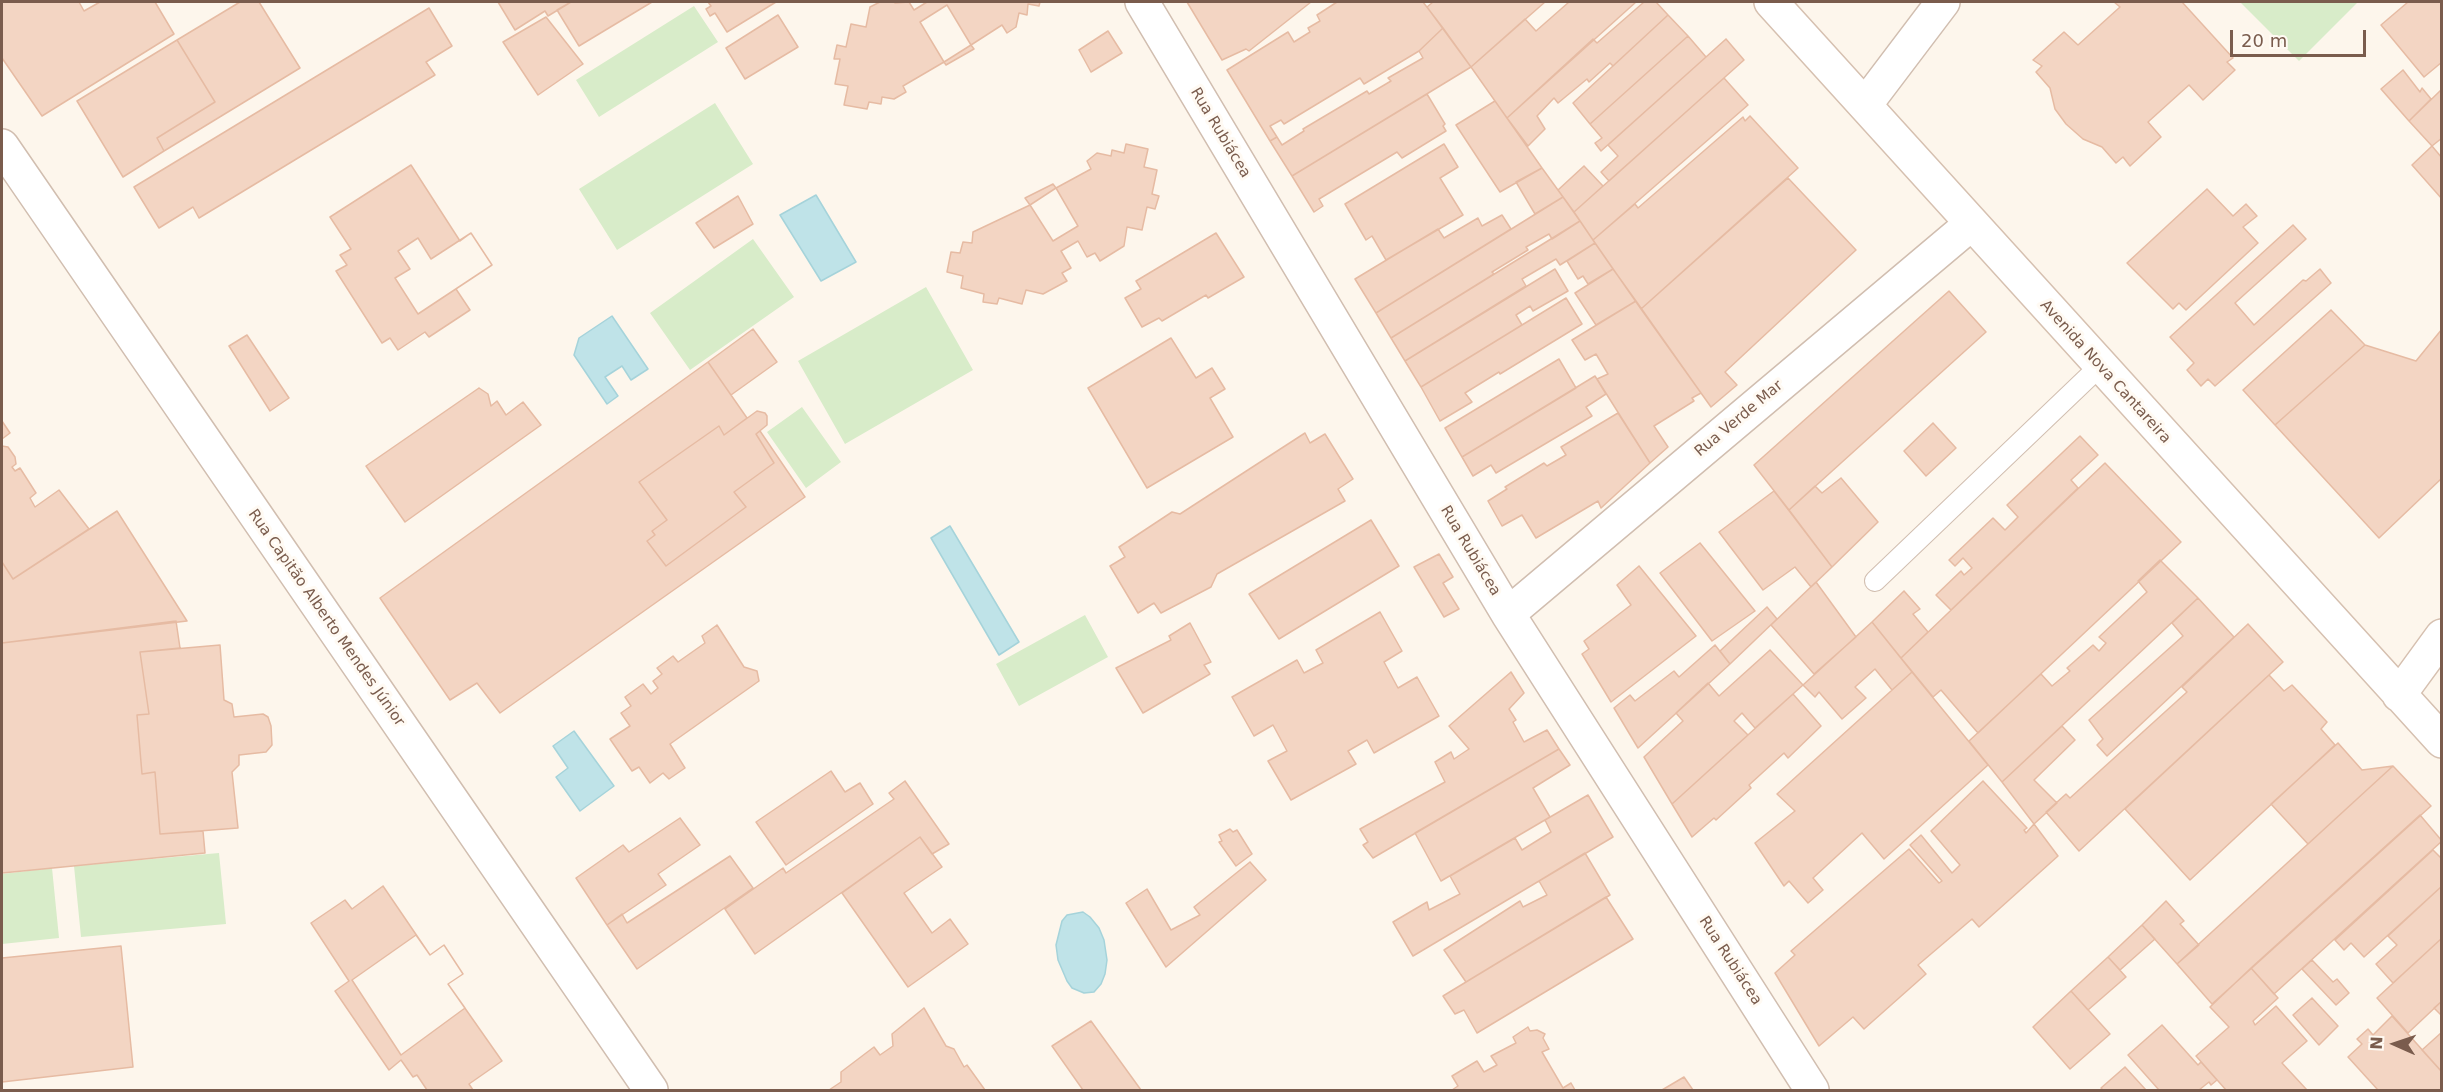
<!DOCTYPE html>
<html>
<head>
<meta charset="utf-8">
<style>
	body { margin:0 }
	#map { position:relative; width:2443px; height:1092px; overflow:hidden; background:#fdf6ec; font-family:"DejaVu Sans",sans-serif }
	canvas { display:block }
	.frame { position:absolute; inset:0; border:3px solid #7a5c4d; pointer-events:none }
	.north { position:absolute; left:2365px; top:1014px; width:60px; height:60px; -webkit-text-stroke:4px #fffaf3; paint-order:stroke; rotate:273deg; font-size:16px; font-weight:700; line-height:24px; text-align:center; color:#7a5c4d }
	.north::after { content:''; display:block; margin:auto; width:21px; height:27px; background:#7a5c4d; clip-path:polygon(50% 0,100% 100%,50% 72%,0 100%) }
	.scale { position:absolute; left:2230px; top:30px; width:136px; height:27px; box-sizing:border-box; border:3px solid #7a5c4d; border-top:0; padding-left:8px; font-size:18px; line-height:21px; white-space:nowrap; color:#7a5c4d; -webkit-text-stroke:4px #fffaf3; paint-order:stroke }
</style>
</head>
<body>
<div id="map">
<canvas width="2443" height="1092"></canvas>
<div class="frame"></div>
<div class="north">N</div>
<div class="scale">20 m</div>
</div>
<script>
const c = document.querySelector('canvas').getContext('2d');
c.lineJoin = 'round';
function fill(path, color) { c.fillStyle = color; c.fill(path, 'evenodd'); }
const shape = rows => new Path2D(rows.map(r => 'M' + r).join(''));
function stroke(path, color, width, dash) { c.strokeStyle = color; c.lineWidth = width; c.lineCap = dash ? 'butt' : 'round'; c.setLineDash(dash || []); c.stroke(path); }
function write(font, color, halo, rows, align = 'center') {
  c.font = font + ' "DejaVu Sans",sans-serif'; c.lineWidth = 6; c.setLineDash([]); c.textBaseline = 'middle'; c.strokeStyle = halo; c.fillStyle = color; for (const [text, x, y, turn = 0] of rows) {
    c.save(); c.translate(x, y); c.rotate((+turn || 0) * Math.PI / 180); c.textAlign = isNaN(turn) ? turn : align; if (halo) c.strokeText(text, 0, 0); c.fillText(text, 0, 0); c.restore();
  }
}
fill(shape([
	[2240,2,2358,2,2299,61],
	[694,6,718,42,599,117,576,80],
	[715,103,753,164,617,250,579,189],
	[753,239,794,297,690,370,650,313],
	[926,287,973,370,845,444,798,361],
	[802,407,841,462,806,488,767,432],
	[1085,615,1108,657,1019,706,996,664],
	[219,853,226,924,81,937,74,866],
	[52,868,59,938,2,944,2,874]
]), '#d8ecc9');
const water = shape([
	[816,195,856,262,821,281,780,215,816,195],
	[612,316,648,369,631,380,622,366,605,377,618,396,607,404,574,355,579,338,612,316],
	[950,526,1019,642,999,655,931,538,950,526],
	[574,731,614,786,580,811,556,777,568,768,553,746,574,731],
	[1083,912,1090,917,1099,928,1104,940,1107,960,1105,974,1101,984,1094,992,1084,993,1072,988,1067,981,1058,960,1056,945,1062,921,1067,915,1083,912]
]);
fill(water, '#bfe3e8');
stroke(water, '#a5d3da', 1.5);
const building = shape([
	[2,2,79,2,84,11,100,2,155,2,174,34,42,116,2,58,2,2],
	[240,2,259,2,300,68,164,151,157,138,215,102,177,40,240,2],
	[498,2,571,2,548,16,545,11,515,30,498,2],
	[571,2,652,2,579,46,557,10,571,2],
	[708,2,776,2,727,32,715,13,710,16,706,9,711,6,708,2],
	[880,2,894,2,895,3,909,2,914,10,927,2,1040,2,1039,6,1028,4,1027,15,1019,13,1016,27,1007,33,1002,25,971,45,974,49,946,65,944,62,903,86,906,92,894,99,882,97,881,104,869,102,867,109,844,105,848,86,835,84,840,59,834,59,837,45,846,47,851,24,866,27,870,7,880,2],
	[1187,2,1311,2,1249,51,1246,49,1222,60,1187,2],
	[1337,2,1423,2,1443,28,1419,51,1364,84,1360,78,1284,124,1281,120,1270,126,1277,137,1270,141,1227,70,1288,32,1294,42,1310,32,1308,28,1320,21,1317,15,1337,2],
	[1433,2,1545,2,1471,67,1427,7,1433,2],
	[1569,2,1636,2,1507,118,1471,67,1525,19,1536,31,1569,2],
	[1644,2,1656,2,1668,15,1613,66,1610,63,1589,82,1587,79,1558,103,1554,98,1537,116,1545,129,1528,146,1507,118,1593,39,1597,43,1644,2],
	[2114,2,2182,2,2233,58,2227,62,2235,70,2203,100,2189,85,2148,122,2161,137,2130,166,2123,157,2116,163,2102,147,2083,139,2066,124,2055,109,2050,88,2036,72,2042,66,2033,60,2064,32,2078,45,2120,7,2114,2],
	[2408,2,2442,2,2442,62,2424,77,2381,25,2408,2],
	[947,5,971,45,944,62,920,22,947,5],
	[429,8,452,46,426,62,435,75,199,218,193,207,159,228,134,187,429,8],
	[778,15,798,47,745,79,726,48,778,15],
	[1668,15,1688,36,1590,124,1573,103,1668,15],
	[546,17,583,64,538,95,503,42,546,17],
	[1443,28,1471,67,1292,176,1270,141,1277,137,1282,145,1304,131,1303,129,1367,91,1369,94,1391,81,1388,78,1423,58,1419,51,1443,28],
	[1108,31,1122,53,1091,72,1079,50,1108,31],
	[1688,36,1706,57,1601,151,1595,143,1602,138,1590,124,1688,36],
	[1726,39,1744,60,1609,181,1601,172,1618,156,1608,145,1726,39],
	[177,40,215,102,157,138,164,151,123,177,77,101,177,40],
	[2403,70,2420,92,2422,88,2431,99,2409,121,2381,89,2403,70],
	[1724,78,1748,105,1593,240,1574,212,1724,78],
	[2442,89,2442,138,2432,146,2409,121,2442,89],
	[1427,94,1445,124,1443,126,1446,131,1402,158,1397,152,1319,199,1323,206,1314,212,1292,176,1427,94],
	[1495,101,1542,168,1500,192,1456,125,1495,101],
	[1750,116,1798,168,1641,309,1593,240,1635,204,1638,208,1743,117,1745,121,1750,116],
	[1126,144,1148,149,1144,167,1157,170,1152,194,1159,196,1155,209,1147,207,1142,230,1127,227,1124,246,1100,261,1095,253,1087,257,1078,241,1061,251,1071,268,1062,273,1067,281,1043,294,1026,290,1022,304,999,298,997,304,983,302,984,294,961,288,963,276,947,272,951,252,960,253,963,242,972,243,973,232,1030,205,1025,198,1053,184,1056,188,1091,169,1087,161,1097,153,1111,156,1112,150,1124,153,1126,144],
	[1444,144,1458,167,1440,178,1463,215,1386,260,1372,236,1366,240,1345,204,1444,144],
	[2432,146,2442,158,2442,199,2412,165,2432,146],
	[411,165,460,241,471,233,492,265,456,289,470,310,429,337,425,332,398,350,390,338,382,343,336,271,347,265,340,255,351,249,330,217,411,165],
	[1584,166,1603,186,1574,212,1558,190,1584,166],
	[1542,168,1563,197,1535,214,1516,182,1542,168],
	[1788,178,1856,250,1725,372,1737,385,1711,407,1641,309,1788,178],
	[1056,188,1078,226,1053,241,1030,205,1056,188],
	[2207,189,2233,216,2246,204,2257,216,2243,227,2258,243,2186,310,2179,303,2173,309,2127,263,2207,189],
	[738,196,753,224,714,248,696,223,738,196],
	[1563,197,1580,221,1552,239,1549,234,1526,247,1528,250,1492,272,1494,274,1391,338,1376,313,1563,197],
	[1502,215,1511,229,1376,313,1355,279,1438,229,1444,238,1478,218,1482,226,1502,215],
	[1580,221,1595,243,1560,265,1556,259,1522,279,1526,286,1405,361,1391,338,1580,221],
	[2293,225,2306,239,2235,303,2254,325,2303,280,2306,281,2320,269,2331,283,2215,386,2208,379,2201,386,2187,370,2194,363,2170,337,2293,225],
	[471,233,492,265,418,314,395,278,410,269,398,251,418,238,431,259,471,233],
	[1216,233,1244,277,1208,298,1206,295,1162,321,1159,318,1142,327,1125,298,1141,289,1136,281,1216,233],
	[1595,243,1613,269,1588,284,1583,276,1578,279,1567,261,1595,243],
	[1555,269,1568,291,1533,311,1530,306,1516,315,1522,325,1421,387,1405,361,1555,269],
	[1613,269,1636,301,1596,325,1575,293,1613,269],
	[1949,291,1986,332,1789,510,1754,465,1949,291],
	[1566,298,1582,324,1500,374,1499,372,1465,393,1472,402,1440,421,1421,387,1566,298],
	[1636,301,1701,393,1692,398,1694,401,1654,426,1668,447,1650,463,1597,379,1608,374,1596,354,1585,360,1572,340,1636,301],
	[2331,310,2365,345,2275,425,2243,390,2331,310],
	[753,329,777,362,731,395,708,362,753,329],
	[2442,329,2442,478,2379,538,2275,425,2365,345,2416,361,2442,329],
	[247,335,289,398,270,411,229,346,247,335],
	[1171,338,1196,378,1212,368,1225,389,1210,398,1233,437,1147,488,1088,388,1171,338],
	[1559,359,1576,388,1462,457,1445,428,1559,359],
	[708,362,747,418,724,435,719,426,639,482,667,520,652,531,655,535,647,541,666,566,746,507,734,492,774,463,756,434,760,431,805,497,500,713,477,683,450,700,380,598,708,362],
	[1595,376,1606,394,1586,407,1592,416,1496,473,1491,465,1473,476,1462,457,1595,376],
	[479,388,488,394,491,406,497,401,506,415,523,402,541,425,405,522,366,466,479,388],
	[757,411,765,413,767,416,767,425,756,434,774,463,734,492,746,507,666,566,647,541,655,535,652,531,667,520,639,482,719,426,724,435,757,411],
	[1618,413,1650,463,1601,508,1598,501,1536,538,1522,515,1502,526,1488,501,1507,489,1505,487,1544,463,1547,466,1566,455,1561,447,1618,413],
	[2,421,10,433,2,439,2,421],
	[1933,423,1956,448,1926,476,1904,451,1933,423],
	[1305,433,1310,443,1325,434,1353,479,1338,489,1345,501,1217,574,1211,587,1161,613,1154,603,1138,613,1110,566,1125,557,1119,547,1172,512,1180,514,1305,433],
	[2080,436,2098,455,2071,480,2078,488,1951,610,1936,595,1961,571,1964,575,1972,568,1963,558,1955,566,1949,560,1993,518,2005,530,2018,517,2007,505,2080,436],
	[2,446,8,447,15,457,16,464,12,467,15,471,20,468,36,493,30,498,35,507,59,490,89,529,13,579,2,562,2,446],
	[2105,463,2181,542,1978,733,1941,690,1933,697,1901,658,2105,463],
	[1841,478,1878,522,1832,567,1789,510,1815,486,1822,493,1841,478],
	[1774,491,1832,567,1811,587,1795,567,1763,590,1719,532,1774,491],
	[117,511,187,621,2,643,2,562,13,579,117,511],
	[1371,520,1399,566,1279,639,1249,594,1371,520],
	[1700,543,1755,611,1712,641,1660,573,1700,543],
	[1439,554,1453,577,1443,583,1459,609,1444,617,1414,567,1439,554],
	[2160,560,2198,598,2002,782,1969,741,2041,674,2052,686,2070,671,2067,668,2093,645,2099,651,2106,643,2099,637,2147,592,2138,581,2160,560],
	[1639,566,1696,636,1611,702,1582,654,1589,649,1584,641,1631,605,1617,585,1639,566],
	[1816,582,1856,637,1814,674,1771,625,1816,582],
	[1904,591,1920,609,1913,614,1928,632,1901,658,1872,622,1904,591],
	[2198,598,2234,637,2107,756,2097,745,2103,739,2089,720,2183,636,2172,623,2198,598],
	[1767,607,1777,619,1730,664,1720,651,1767,607],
	[1380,612,1402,651,1384,662,1398,688,1417,677,1439,716,1374,753,1367,740,1348,751,1356,764,1291,800,1268,761,1287,751,1273,725,1254,736,1232,697,1297,660,1304,673,1323,663,1316,650,1380,612],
	[176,621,180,648,140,652,149,714,137,715,142,774,155,772,160,834,203,831,205,853,2,873,2,643,176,621],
	[1872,622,1912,672,1892,690,1875,669,1855,687,1866,698,1842,719,1819,692,1815,697,1803,685,1872,622],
	[1190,623,1211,662,1204,665,1210,674,1143,713,1116,668,1171,640,1169,636,1190,623],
	[2248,624,2283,662,2079,851,2046,812,2066,794,2070,798,2187,692,2182,687,2248,624],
	[717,625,744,667,757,671,759,681,670,744,685,768,669,779,663,773,650,783,639,767,632,771,610,739,630,726,621,713,631,706,625,697,643,684,651,694,658,688,653,681,662,674,657,668,673,656,678,662,705,643,702,636,717,625],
	[220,645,224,700,232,704,234,717,263,714,268,717,271,726,272,745,266,752,239,755,239,765,232,772,238,828,160,834,155,772,142,774,137,715,149,714,140,652,220,645],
	[1715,645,1730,664,1638,748,1614,708,1630,695,1635,701,1674,671,1679,677,1715,645],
	[1770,650,1803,685,1755,728,1742,713,1734,721,1748,735,1672,804,1644,757,1683,721,1676,713,1708,683,1719,696,1770,650],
	[1511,672,1524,693,1509,709,1516,720,1513,722,1524,742,1547,730,1559,749,1373,858,1363,845,1368,842,1360,829,1445,782,1435,762,1451,752,1454,759,1469,749,1449,726,1511,672],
	[1912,672,1988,765,1884,859,1862,833,1813,878,1823,890,1808,903,1789,881,1784,886,1755,843,1795,811,1777,794,1912,672],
	[2269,675,2284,691,2292,685,2327,722,2321,729,2335,745,2190,880,2125,809,2269,675],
	[1793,694,1821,726,1788,758,1784,753,1749,785,1751,788,1716,820,1714,818,1692,837,1672,804,1793,694],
	[2062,726,2075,740,2034,780,2057,803,2034,824,2002,782,2062,726],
	[2338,743,2362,770,2393,766,2308,844,2271,804,2338,743],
	[1559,749,1570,765,1533,788,1550,817,1441,881,1415,833,1559,749],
	[2393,766,2431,806,2212,1004,2177,964,2393,766],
	[831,771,845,792,860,783,873,804,786,865,756,822,831,771],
	[905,781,949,844,932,854,920,837,755,954,725,909,783,868,786,873,894,799,889,793,905,781],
	[1983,781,2027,828,2024,830,2026,833,2034,824,2058,856,1979,927,1972,919,1918,965,1926,974,1864,1029,1853,1017,1819,1046,1775,973,1795,955,1791,951,1909,849,1939,883,1942,881,1910,845,1921,835,1952,873,1960,865,1931,831,1983,781],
	[1588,795,1613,837,1413,956,1393,922,1427,902,1429,910,1460,894,1450,876,1515,838,1522,850,1551,832,1545,820,1588,795],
	[2420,815,2442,841,2274,994,2251,968,2420,815],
	[680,818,700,845,658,874,666,885,607,925,576,878,623,845,629,852,680,818],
	[1230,829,1233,832,1237,830,1252,854,1236,866,1219,842,1222,841,1219,835,1230,829],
	[920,837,942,867,904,893,932,933,950,919,968,944,908,987,842,893,920,837],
	[2433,850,2442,859,2442,886,2364,957,2351,943,2344,950,2335,940,2433,850],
	[1585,853,1610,895,1466,982,1444,950,1520,901,1523,907,1547,895,1539,881,1585,853],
	[730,856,753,888,637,969,607,925,622,914,627,923,730,856],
	[1250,862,1266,880,1166,967,1126,903,1147,889,1171,930,1200,915,1194,907,1250,862],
	[383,886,430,955,444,945,463,974,448,984,502,1061,469,1084,473,1090,427,1090,417,1075,413,1077,401,1060,389,1070,335,991,349,981,311,923,345,900,352,909,383,886],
	[2442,886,2442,938,2393,983,2376,964,2397,945,2388,936,2442,886],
	[1606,897,1633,939,1477,1033,1464,1010,1455,1014,1443,996,1606,897],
	[2166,901,2184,921,2180,924,2199,945,2177,964,2142,925,2166,901],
	[2142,925,2155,939,2120,970,2108,957,2142,925],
	[416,935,430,955,444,945,463,974,448,984,465,1008,401,1055,352,980,416,935],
	[2442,938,2442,1001,2408,1033,2377,998,2442,938],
	[121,946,133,1067,2,1082,2,958,121,946],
	[2108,957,2126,977,2088,1010,2071,991,2108,957],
	[2312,960,2333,982,2337,979,2349,993,2336,1005,2302,969,2312,960],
	[2251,968,2278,998,2253,1021,2255,1025,2276,1006,2307,1041,2282,1063,2307,1090,2226,1090,2196,1056,2229,1027,2210,1007,2251,968],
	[2071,991,2110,1034,2070,1069,2033,1027,2071,991],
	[2312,998,2338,1026,2319,1045,2293,1015,2312,998],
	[2442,1001,2442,1016,2434,1008,2442,1001],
	[924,1008,946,1046,954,1049,964,1067,967,1065,985,1090,829,1090,841,1082,841,1072,874,1047,880,1055,893,1046,892,1034,924,1008],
	[2392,1016,2442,1072,2442,1090,2378,1090,2348,1057,2362,1044,2357,1039,2368,1029,2373,1035,2392,1016],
	[1091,1021,1141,1090,1083,1090,1052,1046,1091,1021],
	[2162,1025,2198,1065,2201,1062,2217,1080,2211,1085,2209,1082,2199,1090,2159,1090,2128,1055,2162,1025],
	[1528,1027,1530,1031,1537,1030,1545,1034,1543,1038,1549,1049,1542,1052,1563,1088,1571,1083,1575,1090,1452,1090,1458,1086,1452,1076,1477,1061,1484,1072,1497,1065,1491,1056,1516,1043,1513,1037,1528,1027],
	[2442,1032,2442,1071,2441,1071,2422,1050,2442,1032],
	[2125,1067,2146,1090,2103,1090,2101,1088,2125,1067],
	[1684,1077,1693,1090,1662,1090,1684,1077]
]);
fill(building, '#f3d5c3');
stroke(building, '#e6bba3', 1.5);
const service = shape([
	[1875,581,2100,366]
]);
const minor = shape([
	[1142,2,1508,614,1812,1090],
	[1865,105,1943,2],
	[2,146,651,1090],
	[1508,614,1971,224]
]);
const secondary = shape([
	[1771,2,2442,741],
	[2399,695,2442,636]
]);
stroke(service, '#d1beb0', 22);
stroke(minor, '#d1beb0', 36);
stroke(secondary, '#d6c0b0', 36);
stroke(service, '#fff', 20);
stroke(minor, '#fff', 33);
stroke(secondary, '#fff', 33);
write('15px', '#7a5c4d', '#fffaf3', [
	["Rua Rubiácea",1220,133,59],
	["Avenida Nova Cantareira",2105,372,48],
	["Rua Verde Mar",1739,419,-40],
	["Rua Rubiácea",1470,551,59],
	["Rua Capitão Alberto Mendes Júnior",326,618,55],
	["Rua Rubiácea",1730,961,57]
]);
</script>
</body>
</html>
